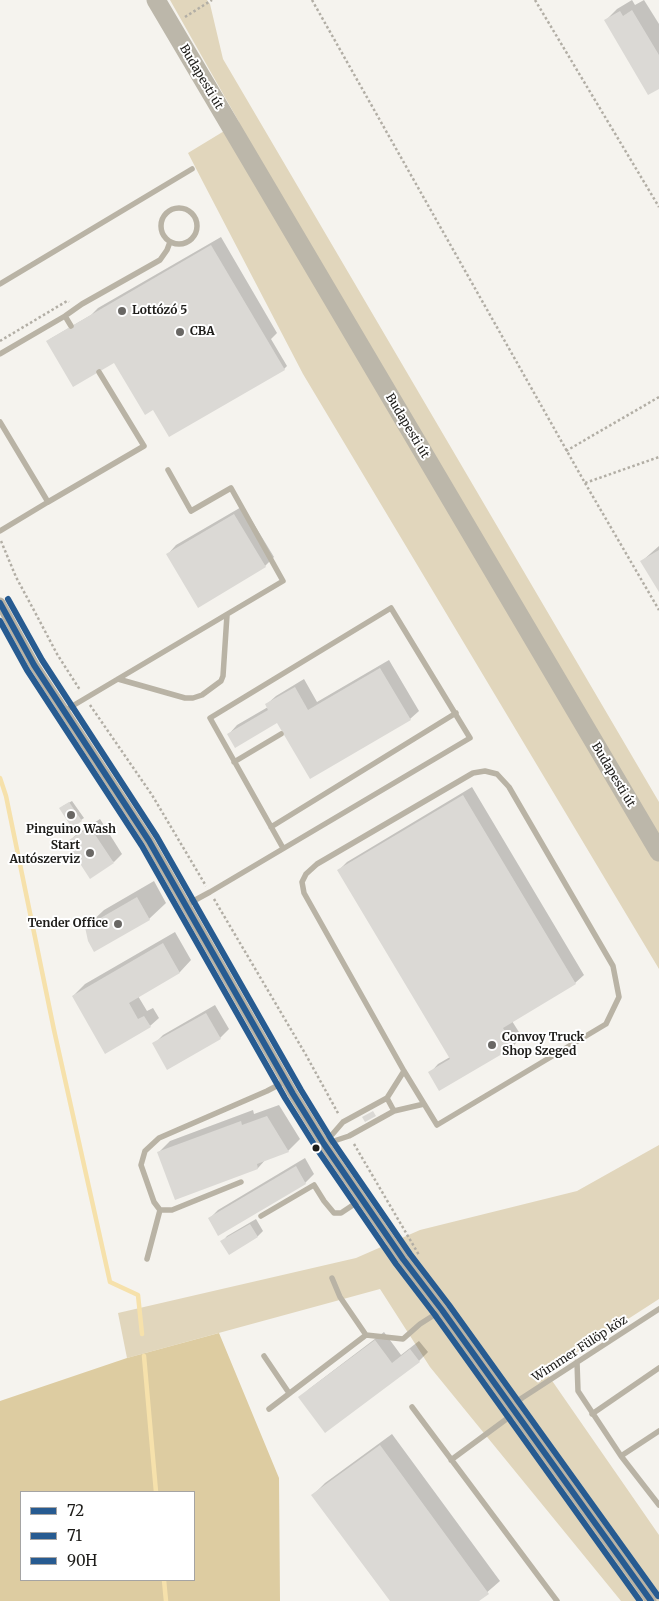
<!DOCTYPE html>
<html>
<head>
<meta charset="utf-8">
<style>
	body { margin:0 }
	#map { position:relative; width:659px; height:1601px; overflow:hidden; background:#f5f3ee; font-family:Merriweather,serif }
	canvas { display:block }
	.legend { position:absolute; left:20px; top:1491px; width:175px; height:90px; box-sizing:border-box; background:#fff; border:1px solid #a5a4a3; margin:0; padding:6px 9px; list-style:none; font-size:15px; color:#1d1c19 }
	.legend li { display:flex; align-items:center; gap:10px; height:25px }
	.legend b { width:25px; border:1px solid #a5a4a3 }
</style>
</head>
<body>
<div id="map">
<canvas width="659" height="1601"></canvas>
<ul class="legend">
<li><b style="height:6px;background:#275b91"></b>72</li>
<li><b style="height:6px;background:#275b91"></b>71</li>
<li><b style="height:6px;background:#275b91"></b>90H</li>
</ul>
</div>
<script>
const c = document.querySelector('canvas').getContext('2d');
c.lineJoin = 'round';
function fill(path, color) { c.fillStyle = color; c.fill(path, 'evenodd'); }
const shape = rows => new Path2D(rows.map(r => 'M' + r).join(''));
function stroke(path, color, width, dash) { c.strokeStyle = color; c.lineWidth = width; c.lineCap = dash ? 'butt' : 'round'; c.setLineDash(dash || []); c.stroke(path); }
function write(font, color, halo, rows, align = 'center') {
  c.font = font + ' Merriweather,serif'; c.lineWidth = 4; c.setLineDash([]); c.textBaseline = 'middle'; c.strokeStyle = halo; c.fillStyle = color; for (const [text, x, y, turn = 0] of rows) {
    c.save(); c.translate(x, y); c.rotate((+turn || 0) * Math.PI / 180); c.textAlign = isNaN(turn) ? turn : align; if (halo) c.strokeText(text, 0, 0); c.fillText(text, 0, 0); c.restore();
  }
}
fill(shape([
	[170,0,207,0,210,4,223,59,659,802,659,969,303,374,204,184,188,153,239,122],
	[659,1145,659,1299,546,1372,659,1535,659,1601,621,1601,430,1367,380,1289,127,1358,118,1313,356,1258,420,1230,577,1191]
]), '#e1d6bc');
fill(shape([
	[219,1333,279,1478,280,1601,0,1601,0,1401,127,1358],
	[21,1492,194,1492,194,1580,21,1580]
]), '#ddcca1');
fill(shape([
	[632,0,635,5,644,0,659,24,659,87,605,21,617,9],
	[221,237,277,333,271,339,287,366,284,369,155,410,114,361,50,339,91,315,98,308],
	[243,506,274,557,265,566,168,554,176,545],
	[659,546,659,590,642,561],
	[389,660,419,711,410,719,277,721,229,734,237,725,268,707,267,704,276,696,304,679,317,702],
	[472,787,584,975,575,983,512,1021,522,1037,513,1046,430,1073,438,1064,450,1057,339,870,347,862],
	[72,801,84,818,81,820,63,806],
	[100,819,122,854,114,862,68,842,77,834],
	[154,881,166,903,149,919,86,927,104,910],
	[175,932,191,960,180,972,138,996,147,1011,153,1008,159,1018,150,1026,73,996,85,984],
	[215,1005,229,1029,220,1038,154,1044,163,1035],
	[279,1105,300,1139,288,1151,267,1158,258,1168,176,1198,158,1153,170,1141,253,1110,254,1114],
	[305,1158,314,1174,305,1183,218,1234,209,1219,218,1210],
	[256,1219,263,1231,258,1236,229,1253,222,1242,227,1236],
	[384,1332,401,1355,419,1341,428,1352,419,1361,300,1398,309,1389],
	[392,1434,500,1581,477,1601,391,1601,313,1495,325,1483]
]), '#0003');
stroke(shape([
	[0,778,6,796,54,1030,110,1282,138,1295,142,1334],
	[144,1356,156,1492],
	[164,1580,166,1601]
]), '#f6e1ab', 4.5);
fill(shape([
	[632,10,659,55,659,89,648,95,604,20,620,11,623,16],
	[211,245,285,370,169,437,153,410,145,415,114,363,73,387,46,341],
	[234,514,266,567,198,608,166,554],
	[659,550,659,592,640,561],
	[380,668,411,720,310,779,277,723,235,748,227,734,268,710,265,704,295,687,308,710],
	[463,795,576,984,503,1028,514,1047,439,1091,428,1072,450,1059,337,870],
	[69,802,82,821,72,828,59,808],
	[90,827,114,863,90,879,66,842],
	[137,897,150,920,94,952,88,941,85,927],
	[163,943,180,973,129,1003,138,1019,144,1016,151,1027,105,1054,72,996],
	[206,1013,221,1039,167,1070,152,1043],
	[373,1111,376,1116,365,1122,362,1117],
	[267,1116,289,1152,257,1164,258,1169,175,1200,157,1152,241,1121,242,1125],
	[296,1166,306,1184,218,1236,208,1218],
	[250,1224,258,1237,229,1255,220,1241],
	[375,1340,392,1363,410,1349,420,1362,325,1433,298,1397],
	[380,1445,489,1594,479,1601,390,1601,311,1495]
]), '#dbd9d5');
stroke(shape([
	[312,0,585,483,659,457],
	[535,0,659,207],
	[185,17,212,0],
	[0,341,67,301,69,302],
	[566,451,659,397],
	[585,483,659,610],
	[1,541,16,577,37,616,57,654,80,690],
	[90,705,152,795,206,886],
	[214,899,306,1055,339,1115],
	[354,1144,419,1255]
]), '#b2aea5', 2.5, [2.5, 2.5]);
stroke(shape([
	'161 226a18 18 0 1 1 36 0a18 18 0 1 1-36 0Z',
	[0,284,192,169],
	[65,316,71,326],
	[0,354,65,316,82,304,160,260,167,250,170,242],
	[0,422,48,502,0,531],
	[48,502,144,446,99,372],
	[118,679,185,698,193,698,202,695,221,681,223,676,227,615],
	[64,711,283,581,231,488,191,511,168,470],
	[234,762,281,734],
	[485,771,497,774,509,787,613,966,619,997,606,1024,437,1125,404,1071,304,893,302,882,306,874,317,864,473,773,485,771],
	[271,827,456,713],
	[186,905,210,892,470,738,391,608,210,718,283,848],
	[387,1098,394,1111],
	[324,1144,343,1122,387,1098,404,1071],
	[325,1144,349,1136,394,1111,424,1104],
	[241,1182,172,1210,160,1210,154,1202,141,1165,145,1151,159,1138,267,1091,286,1081],
	[261,1216,314,1185,324,1201,334,1213,341,1213,362,1199],
	[147,1259,160,1210],
	[332,1278,340,1297,366,1335,403,1339,420,1324,442,1310],
	[264,1356,289,1393],
	[577,1362,578,1391,621,1456,659,1505],
	[512,1406,522,1398,659,1309],
	[412,1407,557,1601],
	[269,1409,366,1335],
	[592,1414,659,1368],
	[621,1456,659,1431],
	[451,1460,516,1412]
]), '#b9b3a5', 5.5);
stroke(shape([
	[0,603,34,665,149,841,293,1094,324,1144,403,1259,442,1310,651,1601]
]), '#b9b3a5', 11);
stroke(shape([
	[156,0,659,852]
]), '#bcb7aa', 19);
stroke(shape([
	[0,603,34,665,149,841,293,1094,324,1144,403,1259,442,1310,651,1601]
]), '#275b91', 6);
stroke(shape([
	[0,621,27,670,142,846,285,1098,317,1149,396,1264,435,1315,640,1601]
]), '#275b91', 6);
stroke(shape([
	[8,599,42,660,157,837,301,1090,331,1139,410,1254,449,1305,658,1596]
]), '#275b91', 6);
for (const [x, y, r, color] of [
	[122,311,5,"#696764"],
	[180,332,5,"#696764"],
	[71,815,5,"#696764"],
	[90,853,5,"#696764"],
	[118,924,5,"#696764"],
	[492,1045,5,"#696764"],
	[316,1148,4.5,"#1d1c19"]
]) { const dot = new Path2D(); dot.arc(x, y, r, 0, 2 * Math.PI); c.fillStyle = color; c.fill(dot); stroke(dot, '#fff', 2); }
write('12px', '#1d1c19', '#fff', [
	["Budapesti út",201,77,59],
	["Budapesti út",407,426,59],
	["Budapesti út",613,775,59],
	["Wimmer Fülöp köz",580,1349,-33]
]);
write('bold 12px', '#1d1c19', '#fff', [
	["Lottózó 5",132,311],
	["CBA",190,332],
	["Pinguino Wash",71,830,"center"],
	["Start",80,846,"right"],
	["Autószerviz",80,860,"right"],
	["Tender Office",108,924,"right"],
	["Convoy Truck",502,1038],
	["Shop Szeged",502,1052]
], 'left');
</script>
</body>
</html>
